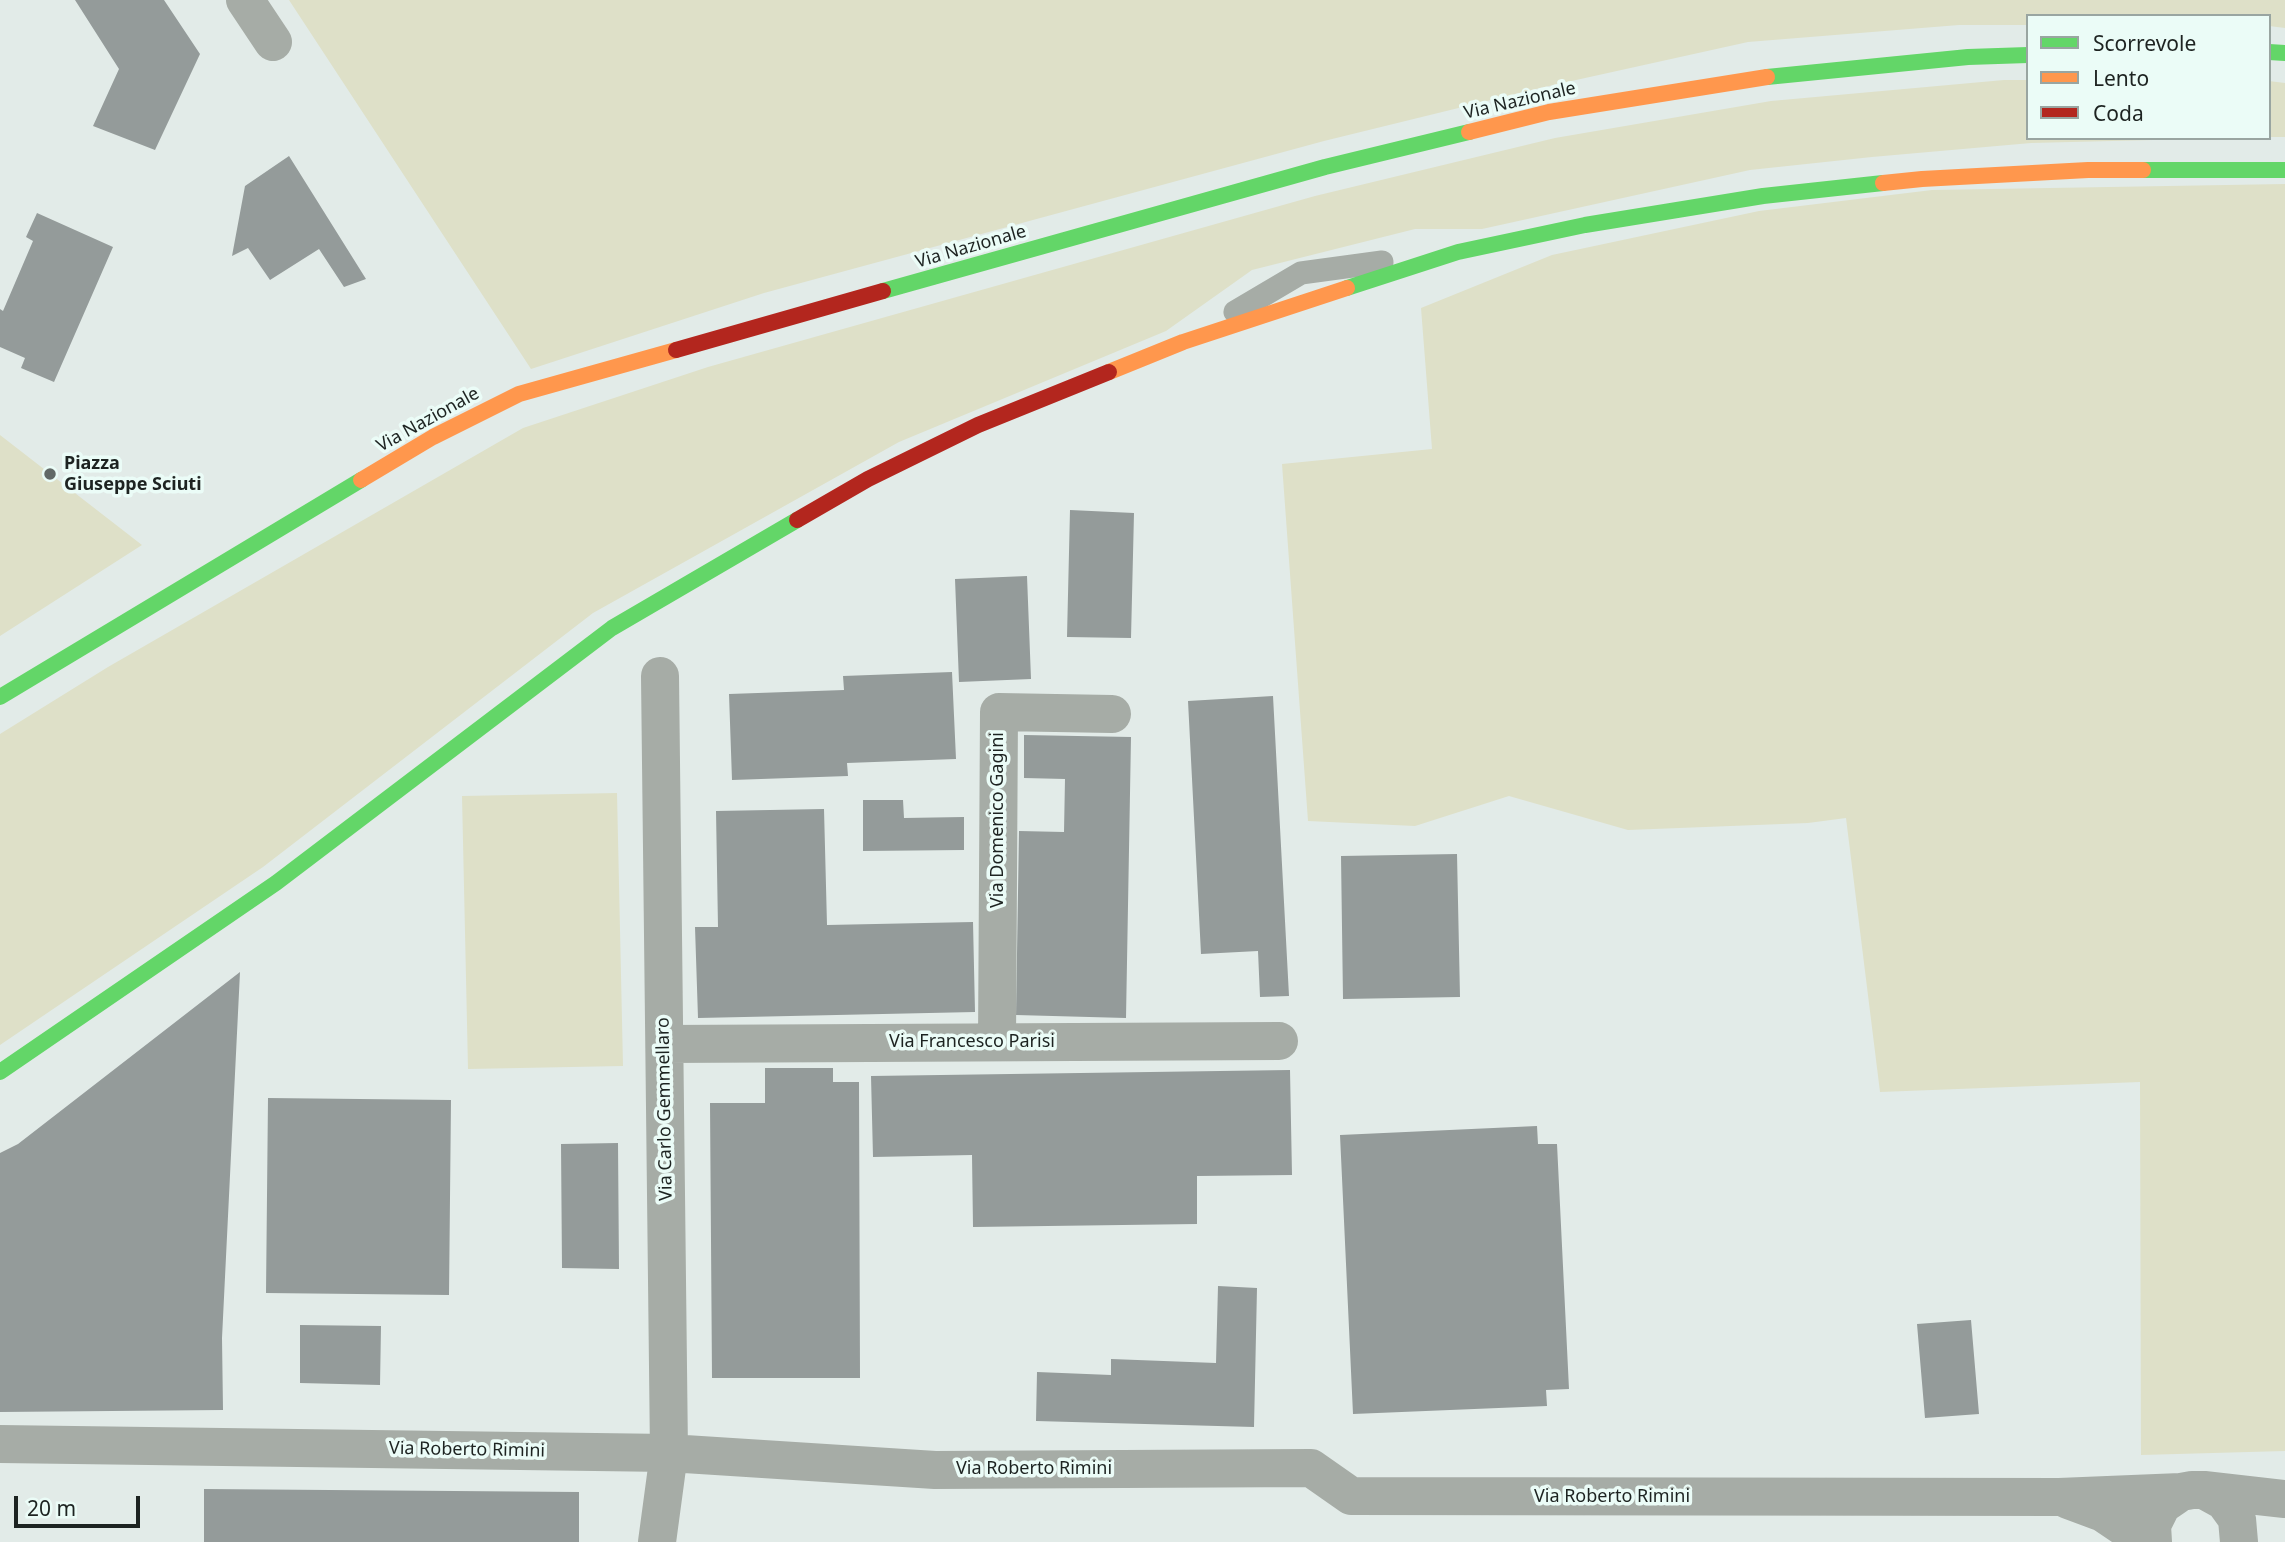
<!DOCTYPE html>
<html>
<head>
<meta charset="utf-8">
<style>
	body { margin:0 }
	#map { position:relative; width:2285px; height:1542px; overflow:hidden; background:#e2ebe8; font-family:"Noto Sans",sans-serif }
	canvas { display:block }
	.legend { position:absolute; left:2026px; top:14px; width:245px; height:126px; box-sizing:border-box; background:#ebfcf7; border:2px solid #99a5a1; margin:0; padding:9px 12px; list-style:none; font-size:21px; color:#1d2321 }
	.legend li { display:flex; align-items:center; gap:14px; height:35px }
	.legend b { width:35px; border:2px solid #99a5a1 }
	.scale { position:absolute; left:14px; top:1496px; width:126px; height:32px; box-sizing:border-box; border:4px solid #1d2321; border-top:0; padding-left:9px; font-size:21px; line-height:24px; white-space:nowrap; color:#1d2321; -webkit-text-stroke:5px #ebfcf7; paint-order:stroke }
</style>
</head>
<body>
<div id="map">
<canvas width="2285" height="1542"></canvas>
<ul class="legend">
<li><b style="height:9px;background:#63d668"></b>Scorrevole</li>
<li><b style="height:9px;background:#ff974d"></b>Lento</li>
<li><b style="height:9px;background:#b3261e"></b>Coda</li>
</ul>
<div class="scale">20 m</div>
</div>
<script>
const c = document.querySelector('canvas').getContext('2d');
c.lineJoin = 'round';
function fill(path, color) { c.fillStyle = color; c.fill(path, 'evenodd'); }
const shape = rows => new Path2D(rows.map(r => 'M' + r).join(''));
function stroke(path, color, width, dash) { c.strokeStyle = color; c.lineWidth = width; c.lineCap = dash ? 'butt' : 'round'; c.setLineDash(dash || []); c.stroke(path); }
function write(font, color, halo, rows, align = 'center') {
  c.font = font + ' "Noto Sans",sans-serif'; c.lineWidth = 7; c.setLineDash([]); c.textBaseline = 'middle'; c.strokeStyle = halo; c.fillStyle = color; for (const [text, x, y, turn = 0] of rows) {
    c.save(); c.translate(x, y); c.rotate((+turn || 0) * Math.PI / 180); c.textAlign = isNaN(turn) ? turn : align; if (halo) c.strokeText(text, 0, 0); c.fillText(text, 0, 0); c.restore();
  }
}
fill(shape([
	[289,0,2285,0,2285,28,2269,26,2269,16,2028,16,2028,25,1959,25,1748,42,1540,88,1324,141,764,293,531,369],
	[2004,80,2028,80,2028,138,2234,138,2031,143,1872,157,1750,170,1482,229,1415,229,1252,270,1166,331,899,442,593,613,263,867,0,1045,0,734,108,667,523,428,708,367,1315,196,1555,138,1771,101],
	[2269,81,2285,83,2285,137,2269,137],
	[2285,184,2285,1451,2141,1455,2140,1082,1880,1092,1846,818,1808,823,1628,830,1509,796,1415,826,1308,821,1282,464,1432,449,1421,308,1552,255,1759,211,1932,190],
	[0,435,142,545,0,636],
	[617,793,623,1066,468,1069,462,796]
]), '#dee0c8');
fill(shape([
	[75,0,164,0,200,54,155,150,93,126,119,69],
	[289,156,366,279,344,287,319,249,270,280,248,248,232,256,245,186],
	[37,213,113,247,54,382,21,368,25,358,0,347,0,309,3,311,33,241,26,237],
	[1070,510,1134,513,1131,638,1067,637],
	[1027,576,1031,679,959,682,955,579],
	[952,672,956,759,847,763,848,776,732,780,729,694,844,690,843,676],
	[1273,696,1289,996,1260,997,1258,951,1201,954,1188,701],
	[1024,735,1131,737,1126,1018,1016,1015,1019,831,1064,832,1065,779,1024,778],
	[863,800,903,800,904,818,964,817,964,850,863,851],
	[824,809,827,925,973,922,975,1012,698,1018,695,927,718,927,716,811],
	[1457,854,1460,997,1343,999,1341,856],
	[240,972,222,1338,223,1410,0,1412,0,1153,18,1144],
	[765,1068,833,1068,833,1082,859,1082,860,1378,712,1378,710,1103,765,1103],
	[1290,1070,1292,1175,1197,1176,1197,1224,973,1227,972,1155,873,1157,871,1076],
	[268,1098,451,1100,449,1295,266,1293],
	[1537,1126,1538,1144,1557,1144,1569,1389,1546,1390,1547,1406,1353,1414,1340,1135],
	[618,1143,619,1269,562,1268,561,1144],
	[1218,1286,1257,1288,1254,1427,1036,1421,1037,1372,1111,1375,1111,1359,1216,1363],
	[1971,1320,1979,1414,1925,1418,1917,1324],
	[300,1325,381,1326,380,1385,300,1383],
	[204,1489,579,1492,579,1542,204,1542]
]), '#949b9a');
stroke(shape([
	[1235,312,1301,273,1382,262]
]), '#a6aca6', 23);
stroke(shape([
	[245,0,273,42],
	[997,1042,999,712,1112,714],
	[665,1044,1279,1041],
	[0,1444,669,1453,935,1470,1311,1468,1351,1496,2059,1497,2181,1492],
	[2204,1490,2285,1499],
	[2068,1500,2103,1513,2146,1542],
	[657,1542,669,1453,660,676],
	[2153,1542,2152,1525,2162,1505,2181,1492,2192,1490,2204,1490,2224,1501,2237,1519,2239,1542]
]), '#a6aca6', 38);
stroke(shape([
	[2269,52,2285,53],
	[1767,77,1968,57,2028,55],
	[2143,170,2285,170],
	[1347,288,1458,252,1585,225,1763,196,1883,183],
	[883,291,1325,167,1469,132],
	[0,697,361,480],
	[0,1072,276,883,612,628,797,520]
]), '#63d668', 16);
stroke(shape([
	[1469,132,1549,112,1767,77],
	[1883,183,1922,179,2088,170,2143,170],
	[1109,372,1183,342,1347,288],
	[361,480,433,437,519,394,676,350]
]), '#ff974d', 16);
stroke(shape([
	[676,350,883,291],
	[797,520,868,479,978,425,1109,372]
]), '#b3261e', 16);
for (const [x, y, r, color] of [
	[50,474,7,"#626967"]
]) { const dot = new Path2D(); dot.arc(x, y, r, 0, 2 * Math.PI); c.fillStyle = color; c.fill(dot); stroke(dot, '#ebfcf7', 2.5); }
write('18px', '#1d2321', '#ebfcf7', [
	["Via Nazionale",1520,101,-13],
	["Via Nazionale",971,247,-16],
	["Via Nazionale",428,420,-29],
	["Via Domenico Gagini",998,820,-90],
	["Via Francesco Parisi",972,1042],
	["Via Carlo Gemmellaro",665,1109,-91],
	["Via Roberto Rimini",467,1450,1],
	["Via Roberto Rimini",1034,1469],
	["Via Roberto Rimini",1612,1497]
]);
write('bold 18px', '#1d2321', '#ebfcf7', [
	["Piazza",64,464],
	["Giuseppe Sciuti",64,485]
], 'left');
</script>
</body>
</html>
